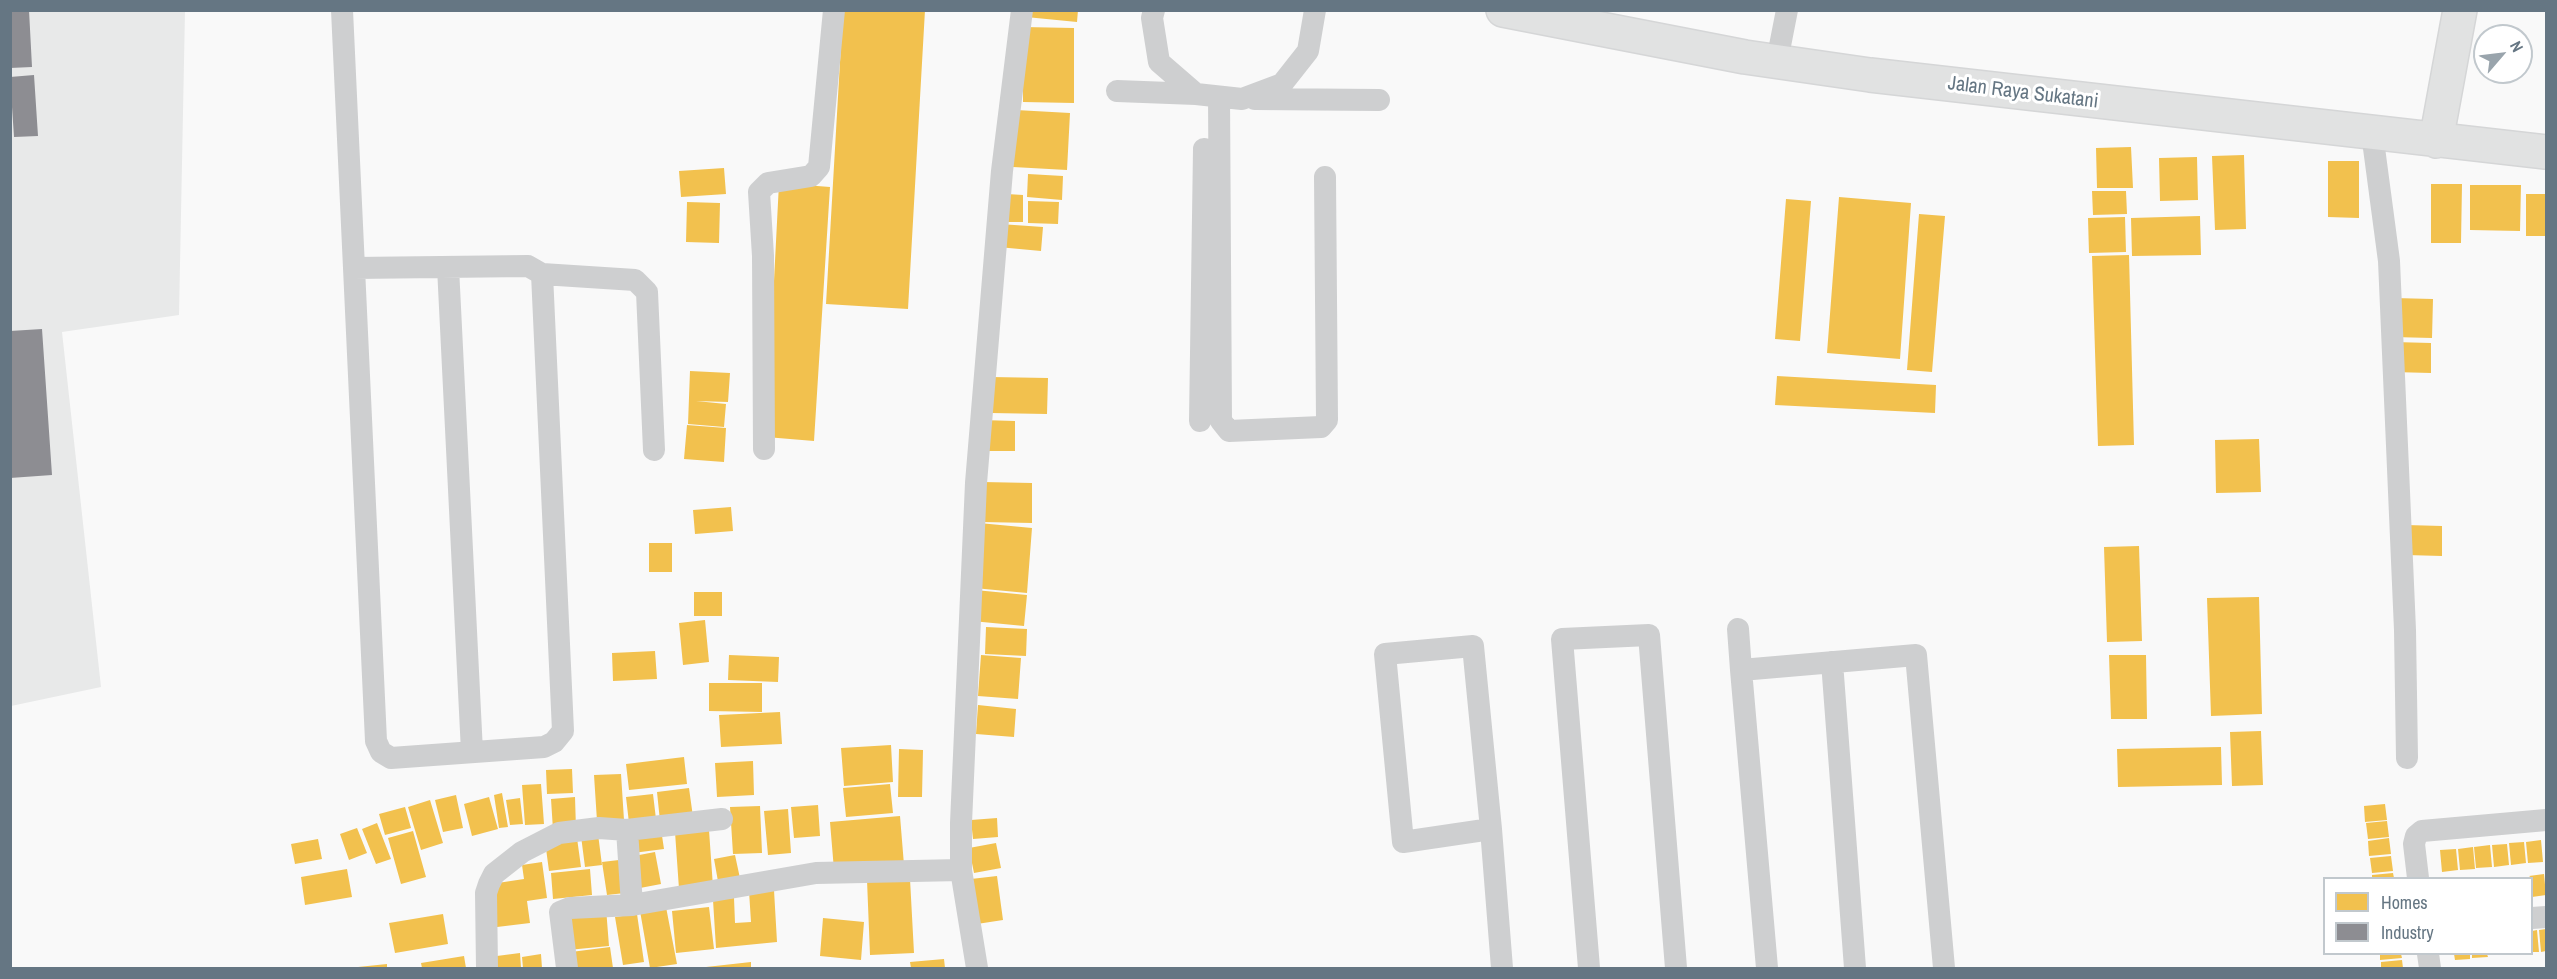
<!DOCTYPE html>
<html>
<head>
<meta charset="utf-8">
<style>
	body { margin:0 }
	#map { position:relative; width:2557px; height:979px; overflow:hidden; background:#f9f9f9; font-family:"Archivo Narrow",sans-serif }
	canvas { display:block }
	.frame { position:absolute; inset:0; border:12px solid #657683; pointer-events:none }
	.legend { position:absolute; left:2323px; top:877px; width:210px; height:78px; box-sizing:border-box; background:#fff; border:2px solid #c1c8cd; margin:0; padding:8px 10px; list-style:none; font-size:18px; color:#657683 }
	.legend li { display:flex; align-items:center; gap:12px; height:30px }
	.legend b { width:30px; border:2px solid #c1c8cd }
	.north { position:absolute; left:2473px; top:24px; width:60px; height:60px; box-sizing:border-box; background:#fff; border:2px solid #c1c8cd; border-radius:50%; rotate:62deg; font-size:16px; font-weight:700; line-height:24px; text-align:center; color:#657683 }
	.north::after { content:''; display:block; margin:auto; width:21px; height:27px; background:#99a4ac; clip-path:polygon(50% 0,100% 100%,50% 72%,0 100%) }
</style>
</head>
<body>
<div id="map">
<canvas width="2557" height="979"></canvas>
<div class="frame"></div>
<ul class="legend">
<li><b style="height:16px;background:#f2c14e"></b>Homes</li>
<li><b style="height:16px;background:#8d8d92"></b>Industry</li>
</ul>
<div class="north">N</div>
</div>
<script>
const c = document.querySelector('canvas').getContext('2d');
c.lineJoin = 'round';
function fill(path, color) { c.fillStyle = color; c.fill(path, 'evenodd'); }
const shape = rows => new Path2D(rows.map(r => 'M' + r).join(''));
function stroke(path, color, width, dash) { c.strokeStyle = color; c.lineWidth = width; c.lineCap = dash ? 'butt' : 'round'; c.setLineDash(dash || []); c.stroke(path); }
function write(font, color, halo, rows, align = 'center') {
  c.font = font + ' "Archivo Narrow",sans-serif'; c.lineWidth = 6; c.setLineDash([]); c.textBaseline = 'middle'; c.strokeStyle = halo; c.fillStyle = color; for (const [text, x, y, turn = 0] of rows) {
    c.save(); c.translate(x, y); c.rotate((+turn || 0) * Math.PI / 180); c.textAlign = isNaN(turn) ? turn : align; if (halo) c.strokeText(text, 0, 0); c.fillText(text, 0, 0); c.restore();
  }
}
fill(shape([
	[11,11,185,11,179,315,62,332,101,687,11,706]
]), '#e8e9e9');
fill(shape([
	[843,10,925,10,908,309,826,304],
	[1027,10,1078,10,1077,22,1026,17],
	[1023,27,1074,28,1074,103,1023,102],
	[1016,110,1070,113,1067,170,1013,167],
	[2131,147,2133,188,2097,188,2096,148],
	[2244,155,2246,229,2215,230,2212,156],
	[2197,157,2198,200,2160,201,2159,158],
	[2328,161,2359,161,2359,218,2328,217],
	[724,168,726,194,681,197,679,171],
	[1028,174,1063,176,1062,200,1027,197],
	[779,183,830,187,814,441,766,437],
	[2431,184,2462,184,2461,243,2431,243],
	[2470,185,2521,185,2520,231,2470,230],
	[2092,191,2126,191,2127,214,2093,215],
	[1007,194,1023,195,1023,222,1006,222],
	[2526,194,2546,194,2546,236,2526,236],
	[1839,197,1911,203,1900,359,1827,353],
	[1786,199,1811,201,1800,341,1775,339],
	[1028,201,1059,202,1058,224,1028,223],
	[687,202,720,203,719,243,686,242],
	[1919,214,1945,216,1932,372,1907,370],
	[2200,216,2201,255,2132,256,2131,218],
	[2125,217,2126,252,2089,253,2088,218],
	[1000,224,1043,227,1041,251,998,247],
	[2129,255,2134,445,2098,446,2092,256],
	[2394,298,2433,299,2432,338,2393,337],
	[2394,342,2431,343,2431,373,2393,372],
	[690,371,730,373,728,402,696,401,726,404,724,427,688,424],
	[1777,376,1936,385,1935,413,1775,405],
	[991,377,1048,378,1047,414,991,413],
	[981,420,1015,421,1015,451,981,451],
	[687,425,726,428,724,462,684,459],
	[2259,439,2261,492,2216,493,2215,440],
	[983,482,1032,483,1032,523,982,522],
	[731,507,733,531,695,534,693,510],
	[979,523,1032,528,1027,593,974,588],
	[2406,525,2442,526,2442,556,2406,555],
	[649,543,672,543,672,572,649,572],
	[2139,546,2142,641,2107,642,2104,547],
	[975,590,1027,595,1024,626,972,621],
	[694,592,722,592,722,616,694,616],
	[2259,597,2262,714,2211,716,2207,598],
	[705,620,709,662,683,665,679,623],
	[986,627,1027,629,1026,656,985,654],
	[655,651,657,679,613,681,612,653],
	[729,655,779,657,778,682,728,680],
	[981,655,1021,658,1018,699,978,696],
	[2109,655,2146,655,2147,719,2111,719],
	[709,683,762,683,762,712,709,711],
	[978,705,1016,709,1014,737,976,734],
	[780,712,782,744,721,747,719,715],
	[2261,731,2263,785,2232,786,2230,732],
	[891,745,893,782,844,786,841,748],
	[2221,747,2222,785,2118,787,2117,749],
	[899,749,923,750,922,797,898,797],
	[684,757,687,784,629,790,626,764],
	[753,761,754,795,717,797,715,763],
	[572,769,573,793,547,794,546,770],
	[621,774,624,820,597,821,594,775],
	[541,784,544,824,525,825,522,785],
	[890,784,893,813,846,817,843,788],
	[689,788,693,817,660,821,657,792],
	[502,793,508,827,499,828,494,795],
	[653,794,656,819,629,823,626,797],
	[456,795,463,828,443,832,435,800],
	[489,797,498,829,472,836,464,804],
	[575,797,576,829,553,830,551,799],
	[520,798,523,824,510,825,506,800],
	[430,800,443,843,421,850,408,807],
	[2385,804,2387,820,2365,822,2364,806],
	[818,805,820,836,794,838,791,807],
	[760,806,762,853,733,854,730,807],
	[405,807,411,828,385,835,379,814],
	[788,809,791,853,768,855,764,811],
	[900,816,904,865,834,870,830,822],
	[997,818,998,837,973,839,971,820],
	[2387,821,2389,837,2368,839,2366,823],
	[377,823,391,859,376,864,362,829],
	[357,828,367,853,349,860,340,834],
	[661,829,664,849,633,853,631,832],
	[709,830,713,887,679,889,675,832],
	[413,831,426,877,401,884,388,838],
	[598,834,602,865,585,867,581,836],
	[577,838,581,867,549,871,545,841],
	[2389,838,2391,854,2369,856,2368,841],
	[318,839,322,859,295,864,291,844],
	[2541,840,2543,862,2528,863,2526,842],
	[2524,842,2526,863,2511,865,2509,843],
	[996,843,1001,868,974,873,969,848],
	[2507,844,2509,865,2494,867,2492,845],
	[2490,845,2492,867,2476,868,2474,847],
	[2473,847,2475,869,2460,870,2458,849],
	[2456,849,2458,870,2442,872,2440,850],
	[655,852,661,884,640,888,634,856],
	[735,855,741,883,719,887,714,859],
	[2391,856,2393,871,2372,873,2370,858],
	[619,860,625,893,607,895,602,862],
	[542,862,547,898,527,901,530,923,497,927,491,884,524,879,522,865],
	[347,869,352,897,305,905,301,877],
	[590,869,592,895,553,899,551,873],
	[2393,873,2394,878,2372,878,2372,875],
	[2544,874,2546,895,2532,897,2532,878,2529,876],
	[997,876,1003,920,977,924,971,879],
	[910,879,914,953,870,955,867,880],
	[774,890,777,942,716,948,713,900,734,898,735,923,751,922,749,891],
	[666,907,677,964,650,968,640,911],
	[709,907,714,949,676,953,672,911],
	[606,908,609,946,568,950,564,912],
	[443,914,448,944,395,953,389,923],
	[637,914,644,962,623,965,615,917],
	[823,918,864,922,861,960,820,956],
	[2546,929,2546,951,2541,952,2539,930],
	[2537,930,2539,952,2532,952,2532,931],
	[610,947,613,968,573,968,571,952],
	[520,953,521,968,490,968,489,957],
	[541,954,542,968,523,968,522,957],
	[2380,954,2401,954,2402,958,2380,960],
	[2454,954,2470,954,2470,959,2455,960],
	[2472,954,2487,954,2488,957,2472,958],
	[464,956,466,968,422,968,421,963],
	[944,959,945,968,911,968,910,962],
	[2402,960,2403,968,2381,968,2381,962],
	[751,962,751,968,706,968,706,967],
	[387,964,387,968,358,968,358,967]
]), '#f2c14e');
fill(shape([
	[10,10,29,10,32,67,10,68],
	[34,75,38,136,14,137,10,77],
	[42,329,52,475,10,478,10,331]
]), '#8d8d92');
const secondary = shape([
	[1503,10,1745,57,1870,75,2546,152],
	[2436,141,2460,10]
]);
stroke(secondary, '#d5d6d7', 36);
stroke(shape([
	[342,10,376,741,381,752,391,758,544,747,554,742,563,731,542,274,528,266,354,268],
	[1154,10,1152,18,1159,62,1196,94,1242,99,1282,84,1308,51,1315,10],
	[1777,61,1787,10],
	[1117,91,1196,94],
	[1219,97,1221,421,1229,431,1321,427,1327,420,1325,177],
	[1255,99,1379,100],
	[2372,133,2389,261,2405,630,2407,758],
	[448,267,472,752],
	[542,274,635,280,647,292,654,450],
	[1200,421,1204,149],
	[764,449,763,256,759,192,768,183,811,176,819,167,834,10],
	[1738,629,1741,670],
	[1832,662,1855,968],
	[1491,829,1403,842,1385,654,1473,646,1491,829,1502,968],
	[2418,878,2414,844,2416,836,2422,831,2546,820],
	[632,905,816,873,961,870],
	[2532,918,2546,917],
	[2428,954,2430,968],
	[487,968,486,893,489,884,494,874,522,852,559,833,599,828,627,830,722,819],
	[567,968,560,912,570,908,632,905,627,830],
	[977,968,961,870,961,823,976,483,1002,171,1022,10],
	[1589,968,1562,639,1649,635,1676,968],
	[1767,968,1741,670,1916,655,1944,968]
]), '#cecfd0', 22);
stroke(secondary, '#e1e2e2', 33);
write('20px', '#657683', '#fff', [
	["Jalan Raya Sukatani",2023,93,7]
]);
</script>
</body>
</html>
